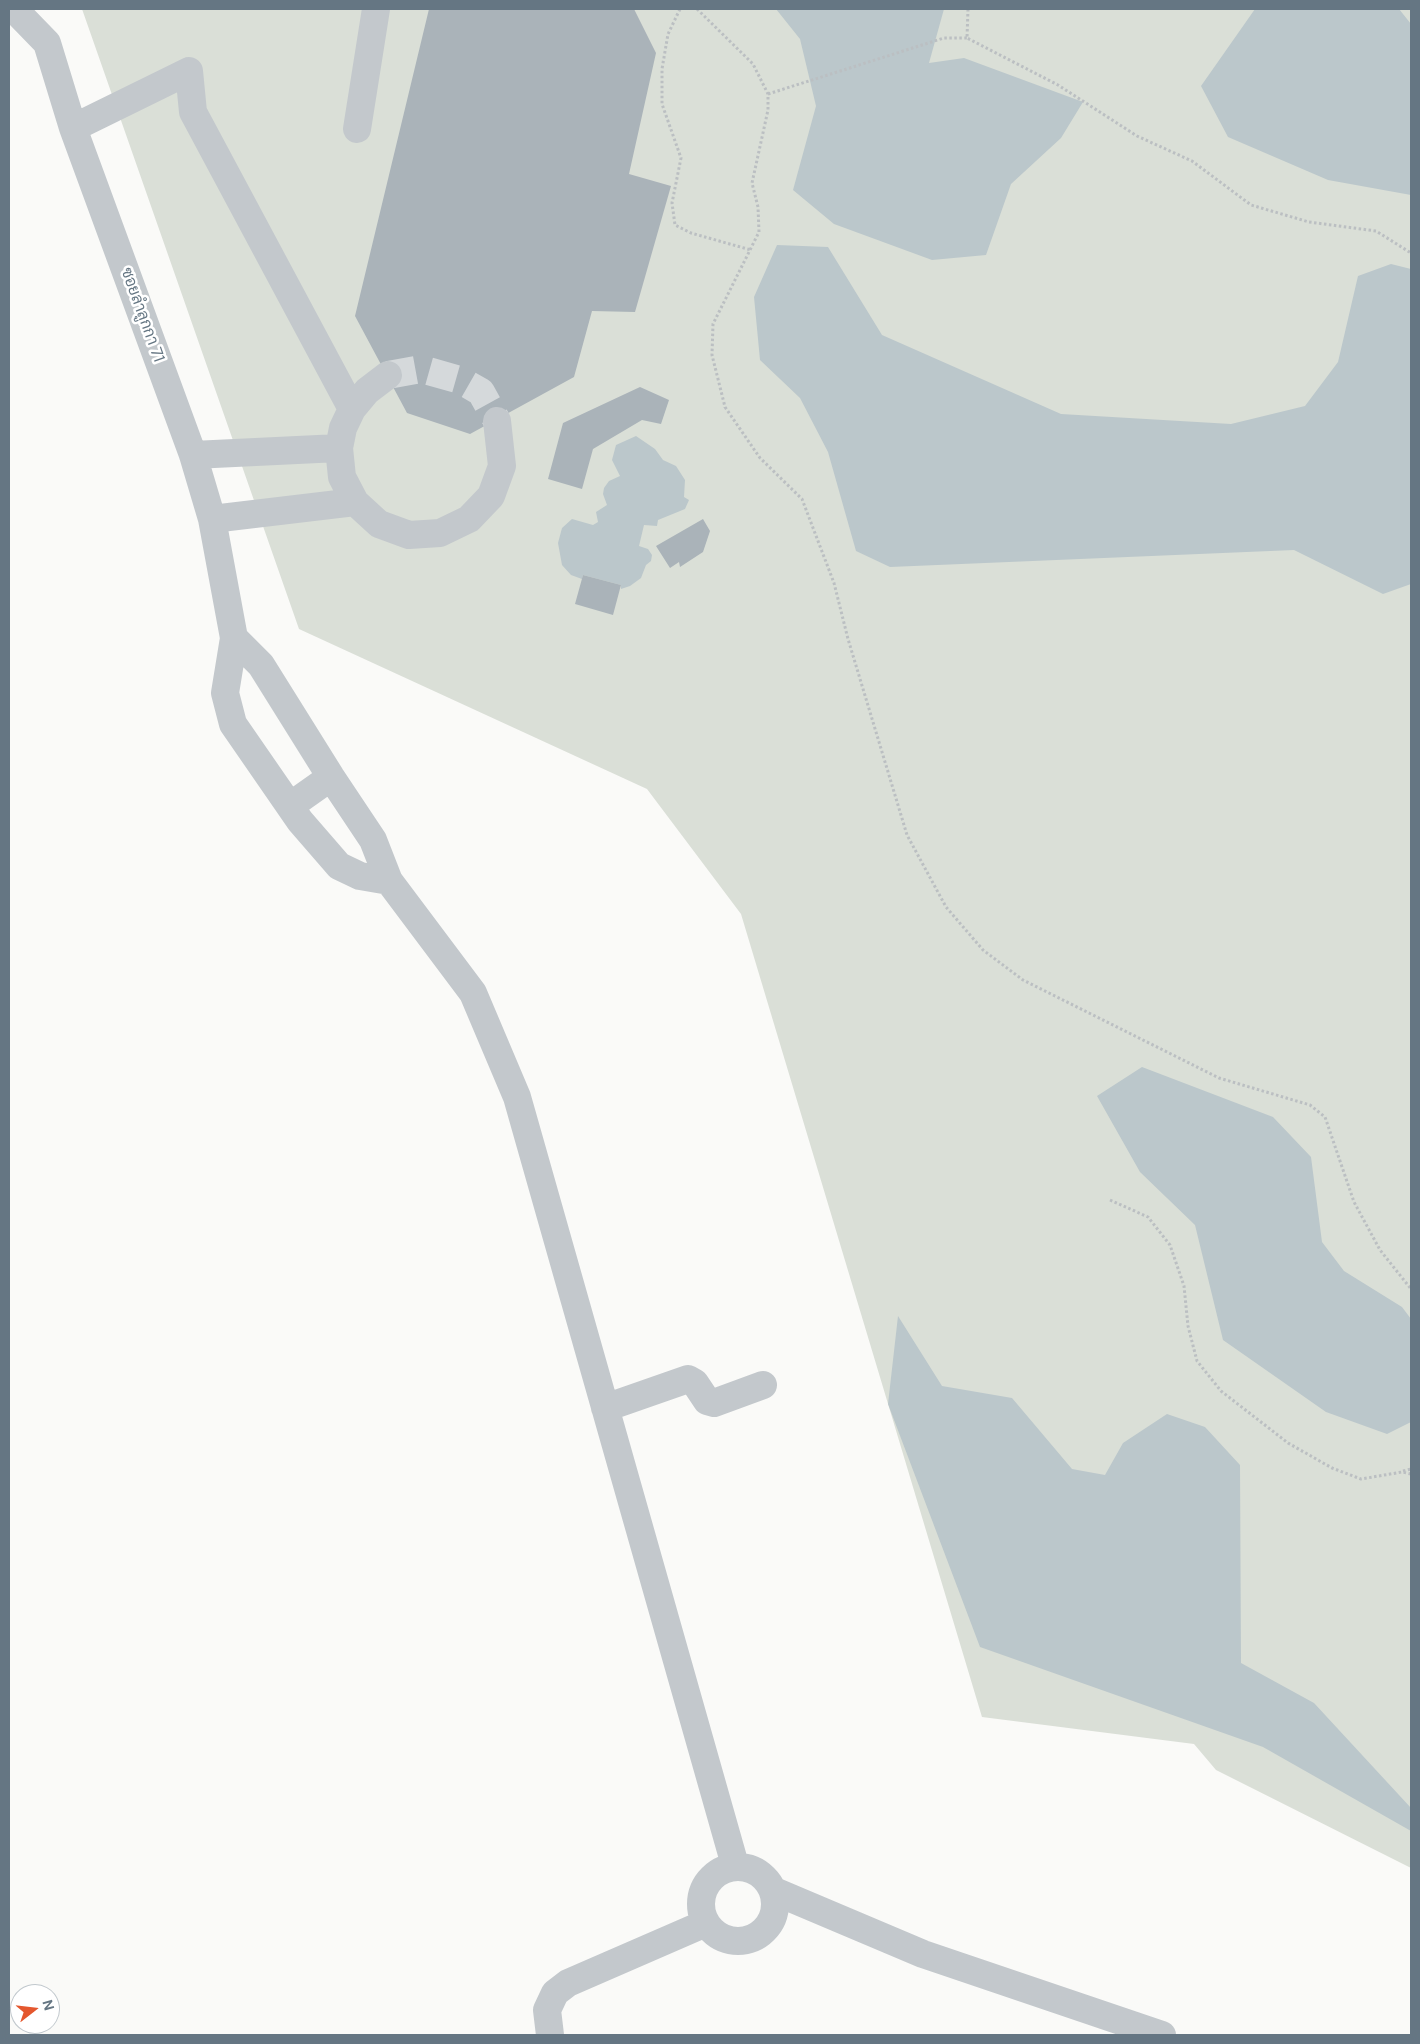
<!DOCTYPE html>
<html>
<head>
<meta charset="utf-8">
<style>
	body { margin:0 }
	#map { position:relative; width:1420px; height:2044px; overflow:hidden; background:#fafaf8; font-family:"DM Sans",sans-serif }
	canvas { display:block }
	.frame { position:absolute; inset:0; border:10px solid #657683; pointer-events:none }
	.north { position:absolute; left:10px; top:1984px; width:50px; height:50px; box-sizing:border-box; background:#fff; border:1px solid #c1c8cd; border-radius:50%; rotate:74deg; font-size:14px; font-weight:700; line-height:20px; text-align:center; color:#657683 }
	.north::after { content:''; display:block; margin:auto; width:18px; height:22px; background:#e4572e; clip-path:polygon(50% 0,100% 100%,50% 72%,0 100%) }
</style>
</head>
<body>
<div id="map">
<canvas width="1420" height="2044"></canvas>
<div class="frame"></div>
<div class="north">N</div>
</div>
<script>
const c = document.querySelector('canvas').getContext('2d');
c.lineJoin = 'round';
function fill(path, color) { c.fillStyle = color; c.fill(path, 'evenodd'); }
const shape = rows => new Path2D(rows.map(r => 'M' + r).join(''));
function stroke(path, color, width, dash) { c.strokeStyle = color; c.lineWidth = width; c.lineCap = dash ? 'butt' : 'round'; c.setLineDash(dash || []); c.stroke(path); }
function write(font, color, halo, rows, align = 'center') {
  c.font = font + ' "DM Sans",Sarabun,sans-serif'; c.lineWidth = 5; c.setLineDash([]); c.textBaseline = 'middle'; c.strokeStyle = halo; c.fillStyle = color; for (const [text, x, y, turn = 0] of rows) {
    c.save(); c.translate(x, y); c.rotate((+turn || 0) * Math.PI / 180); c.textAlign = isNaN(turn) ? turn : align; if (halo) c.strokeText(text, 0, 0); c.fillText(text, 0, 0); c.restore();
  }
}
fill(shape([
	[82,9,1411,9,1411,1868,1216,1770,1194,1744,982,1717,741,914,647,789,299,629]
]), '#dadfd7');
fill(shape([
	[776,9,944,9,929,63,964,58,1083,102,1061,138,1011,184,986,255,932,260,834,224,793,190,816,106,800,39],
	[1255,9,1399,9,1411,24,1411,195,1328,180,1228,137,1201,86],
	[777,245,828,247,882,335,1061,414,1231,424,1305,406,1338,362,1358,276,1391,264,1411,269,1411,584,1383,594,1294,550,890,567,856,551,828,452,800,398,760,360,754,297],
	[636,436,655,449,663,460,676,466,685,480,684,497,689,500,685,509,658,520,657,526,644,525,639,546,648,549,652,555,651,561,646,565,641,578,630,586,621,589,621,585,583,575,582,579,571,575,562,565,558,543,562,528,572,519,593,525,598,522,596,512,607,505,603,494,604,488,609,481,620,476,612,460,616,445],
	[1142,1067,1273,1117,1311,1157,1322,1242,1344,1271,1402,1307,1411,1319,1411,1422,1387,1434,1326,1412,1223,1340,1195,1225,1140,1172,1097,1096],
	[898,1316,942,1386,1012,1398,1072,1469,1105,1475,1123,1443,1167,1414,1205,1427,1240,1465,1241,1663,1314,1703,1411,1808,1411,1831,1263,1747,980,1647,888,1404]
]), '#bbc7cb');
fill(shape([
	[429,9,634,9,656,53,629,174,671,186,635,312,592,311,574,377,470,434,407,413,355,316],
	[640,387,669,400,661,424,642,420,593,449,582,489,548,479,563,423],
	[703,519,710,531,703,552,680,567,679,562,670,568,656,546],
	[583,575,621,585,613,615,575,604]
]), '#aab3b9');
stroke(shape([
	[388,375,421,369,460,380,481,392,497,421]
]), '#d5d9db', 28, [28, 14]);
stroke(shape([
	[680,9,668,34,662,69,662,104,681,158,672,203,675,225,691,233,751,250],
	[697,9,753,64,768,94,768,110,752,183,758,207,759,232,713,324,712,355,725,407,760,458,802,499,834,583,848,639,907,835,946,907,983,950,1023,980,1219,1078,1310,1105,1325,1117,1354,1202,1380,1250,1411,1289],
	[968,9,967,38,1058,85,1137,136,1192,161,1251,205,1309,222,1376,231,1411,253],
	[768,94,944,38,967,38],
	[1110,1200,1148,1217,1170,1245,1184,1286,1188,1326,1197,1361,1221,1391,1288,1443,1332,1468,1361,1479,1402,1472,1411,1474],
	[1403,1471,1411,1469]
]), '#bbbfc2', 3, [2.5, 2.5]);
stroke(shape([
	[14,9,47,43,73,128,193,455,212,519,234,638,225,693,233,724,300,821,339,866,360,876,389,881],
	[73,128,189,71,193,112,352,409],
	[357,129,376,9],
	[388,375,367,391,352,409,343,428,339,448,342,477,355,502,379,524,409,535,440,533,469,519,491,496,502,466,497,421],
	[193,455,339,448],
	[212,519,355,502],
	[234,638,261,665,331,777,373,840,389,881,473,993,517,1097,735,1865],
	[290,806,331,777],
	[605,1408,688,1379,695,1383,707,1401,714,1403,763,1385],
	'701 1904a37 37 0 1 1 74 0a37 37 0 1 1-74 0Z',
	[774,1891,923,1954,1162,2035],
	[550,2035,547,2010,555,1993,568,1983,706,1923]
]), '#c3c8cc', 28);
write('16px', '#657683', '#fff', [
	["ซอยลำลูกกา 71",142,315,70]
]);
</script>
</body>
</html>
